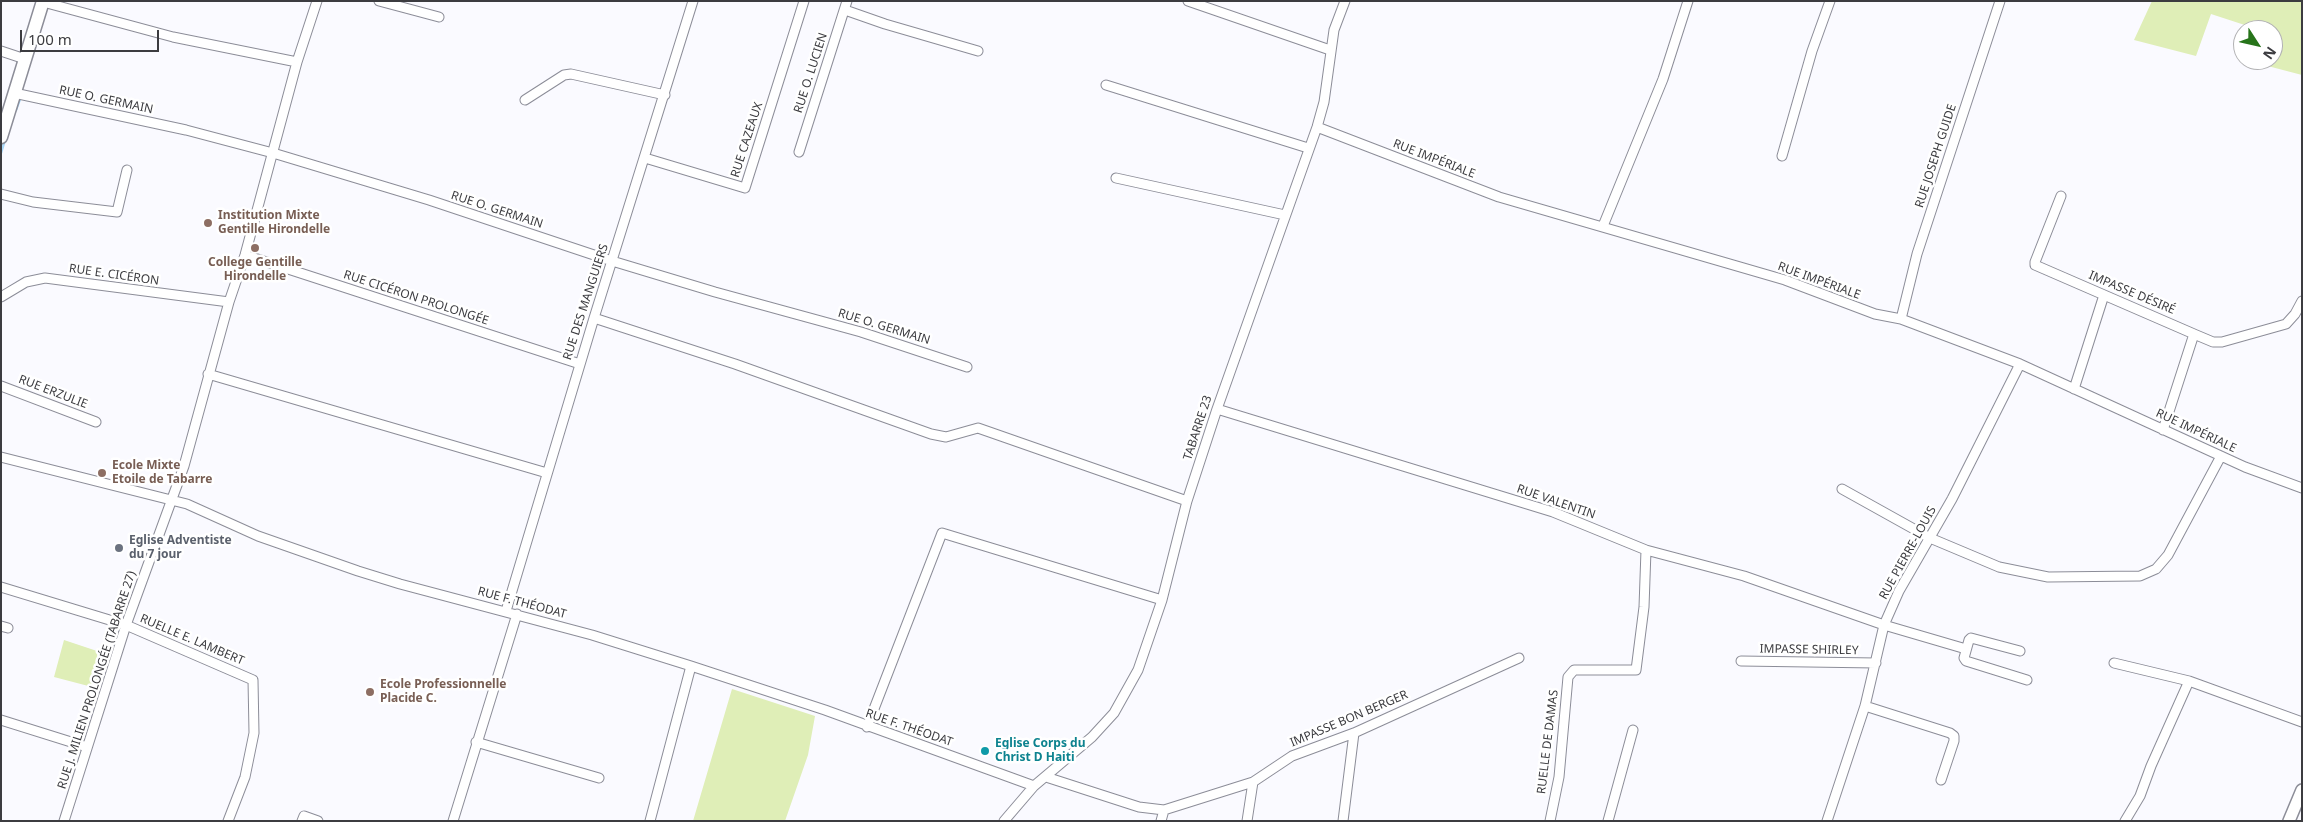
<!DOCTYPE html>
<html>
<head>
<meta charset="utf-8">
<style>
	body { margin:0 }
	#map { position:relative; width:2303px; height:822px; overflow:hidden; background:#fafaff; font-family:"Noto Sans",sans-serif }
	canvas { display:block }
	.frame { position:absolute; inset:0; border:2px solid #3c3c40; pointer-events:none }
	.north { position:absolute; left:2233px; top:20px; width:50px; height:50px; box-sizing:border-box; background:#fff; border:1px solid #b1b1b3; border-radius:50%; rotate:125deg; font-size:14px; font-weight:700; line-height:20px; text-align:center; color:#3c3c40 }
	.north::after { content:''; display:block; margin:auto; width:18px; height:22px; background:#27741a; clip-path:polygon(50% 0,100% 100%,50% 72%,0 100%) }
	.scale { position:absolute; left:20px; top:30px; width:139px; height:22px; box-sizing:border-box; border:2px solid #3c3c40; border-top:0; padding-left:6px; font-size:15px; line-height:18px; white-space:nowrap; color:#3c3c40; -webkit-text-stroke:4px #fff; paint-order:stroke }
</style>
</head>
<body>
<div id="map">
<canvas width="2303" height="822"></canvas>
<div class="frame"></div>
<div class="north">N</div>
<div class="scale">100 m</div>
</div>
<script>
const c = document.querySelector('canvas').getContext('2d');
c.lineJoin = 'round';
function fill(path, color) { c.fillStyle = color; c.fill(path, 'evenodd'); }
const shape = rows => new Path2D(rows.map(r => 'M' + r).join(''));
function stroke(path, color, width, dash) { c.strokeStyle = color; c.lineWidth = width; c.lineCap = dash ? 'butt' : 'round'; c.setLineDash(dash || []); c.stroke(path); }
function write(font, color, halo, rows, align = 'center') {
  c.font = font + ' "Noto Sans",sans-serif'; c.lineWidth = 5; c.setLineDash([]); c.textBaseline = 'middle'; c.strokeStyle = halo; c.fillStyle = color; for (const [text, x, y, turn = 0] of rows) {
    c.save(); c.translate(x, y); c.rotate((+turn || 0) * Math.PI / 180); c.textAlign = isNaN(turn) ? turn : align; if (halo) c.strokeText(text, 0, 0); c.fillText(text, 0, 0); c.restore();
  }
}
fill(shape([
	[2152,1,2302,1,2302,75,2260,64,2261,60,2273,60,2273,30,2260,30,2211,14,2196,56,2134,40],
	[64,640,100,652,96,688,54,677],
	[732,689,815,716,808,755,785,821,693,821]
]), '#dfeeb7');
stroke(shape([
	[16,110,20,99],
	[1,153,5,140]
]), '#a8d7f7', 2.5);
const minor = shape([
	[379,1,439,17],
	[1188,1,1330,50],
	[43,2,173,37,297,62],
	[845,10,885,24,978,51],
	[1,51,25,59],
	[1106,85,1308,148],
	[14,93,186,130,273,153,429,200,612,261,715,292,861,332,967,367],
	[525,100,564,75,571,74,665,95],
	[1317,127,1499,197,1785,280,1875,314,1901,319,2020,364,2245,467,2302,488],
	[799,152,847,1],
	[1782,156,1812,51,1830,1],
	[645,158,745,188,804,1],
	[1116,178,1285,215],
	[1,194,33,202,117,212,127,170],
	[2061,196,2035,262,2035,265,2194,334,2163,430],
	[1603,226,1663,79,1688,1],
	[245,255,580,364],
	[1,297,26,282,45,278,229,302],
	[594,318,735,364,931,434,946,437,978,428,1187,501],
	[1901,319,1917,254,2000,1],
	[2194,334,2213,342,2222,342,2286,324,2295,314,2302,301],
	[208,374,547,473],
	[1,386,96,422],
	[2074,389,2104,295],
	[1217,409,1553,512,1646,550,1744,576,1884,625,1966,649],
	[1,457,187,504,258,536,358,571,400,584,592,635,691,666,825,710,1034,786],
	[1842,489,1930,538,1999,567,2048,577,2140,576,2156,569,2168,555,2221,456],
	[1,587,126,625,253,680,254,733,245,777,228,821],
	[506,611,594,318,693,1],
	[1,626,8,628],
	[2020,651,1971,638,1969,640,1964,658,1966,661,2027,680],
	[1741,661,1876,663],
	[2114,663,2189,681,2302,722],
	[1865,706,1950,733,1954,736,1954,741,1941,780],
	[1,720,87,747],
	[867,727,942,533,1162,600],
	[476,742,599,778],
	[1046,777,1139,807,1164,810,1253,782,1292,756,1354,733,1519,658],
	[64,821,126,625,184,466,229,302,245,255,297,62,317,1],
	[302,821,304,816,318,821],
	[453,821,517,614],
	[650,821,691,666],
	[1004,821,1034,786,1092,737,1114,713,1138,670,1162,600,1187,501,1217,409,1317,127,1324,102,1334,30,1345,1],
	[1161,821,1164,810],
	[1247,821,1253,782],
	[1343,821,1354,733],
	[1550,821,1559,777,1568,677,1574,670,1636,670,1644,607,1646,550],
	[1608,821,1633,730],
	[1827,821,1865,706,1884,625,1899,591,1952,499,2020,364],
	[2125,821,2140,796,2151,766,2189,681]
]);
const tertiary = shape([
	[2289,821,2302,790]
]);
const secondary = shape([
	[1,137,43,1]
]);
stroke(minor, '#8c8d98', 11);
stroke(tertiary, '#8c8d98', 14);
stroke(secondary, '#8c8d98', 15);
stroke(minor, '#fff', 9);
stroke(tertiary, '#fff', 11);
stroke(secondary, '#fff', 12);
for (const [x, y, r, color] of [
	[208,223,5,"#8d6e63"],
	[255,248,5,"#8d6e63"],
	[102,473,5,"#8d6e63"],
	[119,548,5,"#6b7280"],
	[370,692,5,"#8d6e63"],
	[985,751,5,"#0f9aa8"]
]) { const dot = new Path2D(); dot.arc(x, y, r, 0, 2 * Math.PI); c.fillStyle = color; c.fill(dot); stroke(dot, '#fff', 2); }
write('12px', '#3c3c40', '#fff', [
	["RUE O. LUCIEN",811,73,-72],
	["RUE O. GERMAIN",106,100,12],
	["RUE CAZEAUX",747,140,-72],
	["RUE JOSEPH GUIDE",1936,156,-72],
	["RUE IMPÉRIALE",1434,159,21],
	["RUE O. GERMAIN",497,210,18],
	["RUE E. CICÉRON",114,275,8],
	["RUE IMPÉRIALE",1819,281,20],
	["IMPASSE DÉSIRÉ",2132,293,23],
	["RUE CICÉRON PROLONGÉE",416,298,18],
	["RUE DES MANGUIERS",586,302,-72],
	["RUE O. GERMAIN",884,327,17],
	["RUE ERZULIE",53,392,21],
	["TABARRE 23",1198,428,-72],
	["RUE IMPÉRIALE",2196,431,25],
	["RUE VALENTIN",1556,502,19],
	["RUE PIERRE-LOUIS",1908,553,-61],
	["RUE F. THÉODAT",522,603,15],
	["RUELLE E. LAMBERT",192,640,23],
	["IMPASSE SHIRLEY",1809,650,1],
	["RUE J. MILIEN PROLONGÉE (TABARRE 27)",97,680,-72],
	["IMPASSE BON BERGER",1349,719,-23],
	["RUE F. THÉODAT",909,728,19],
	["RUELLE DE DAMAS",1548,742,-83]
]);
write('bold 12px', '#785e54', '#fff', [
	["Institution Mixte",218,216],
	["Gentille Hirondelle",218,230],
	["College Gentille",255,263,"center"],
	["Hirondelle",255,277,"center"],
	["Ecole Mixte",112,466],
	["Etoile de Tabarre",112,480],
	["Ecole Professionnelle",380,685],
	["Placide C.",380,699]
], 'left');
write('bold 12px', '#5b616d', '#fff', [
	["Eglise Adventiste",129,541],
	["du 7 jour",129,555]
], 'left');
write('bold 12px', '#0d838f', '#fff', [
	["Eglise Corps du",995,744],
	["Christ D Haiti",995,758]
], 'left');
</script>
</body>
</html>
